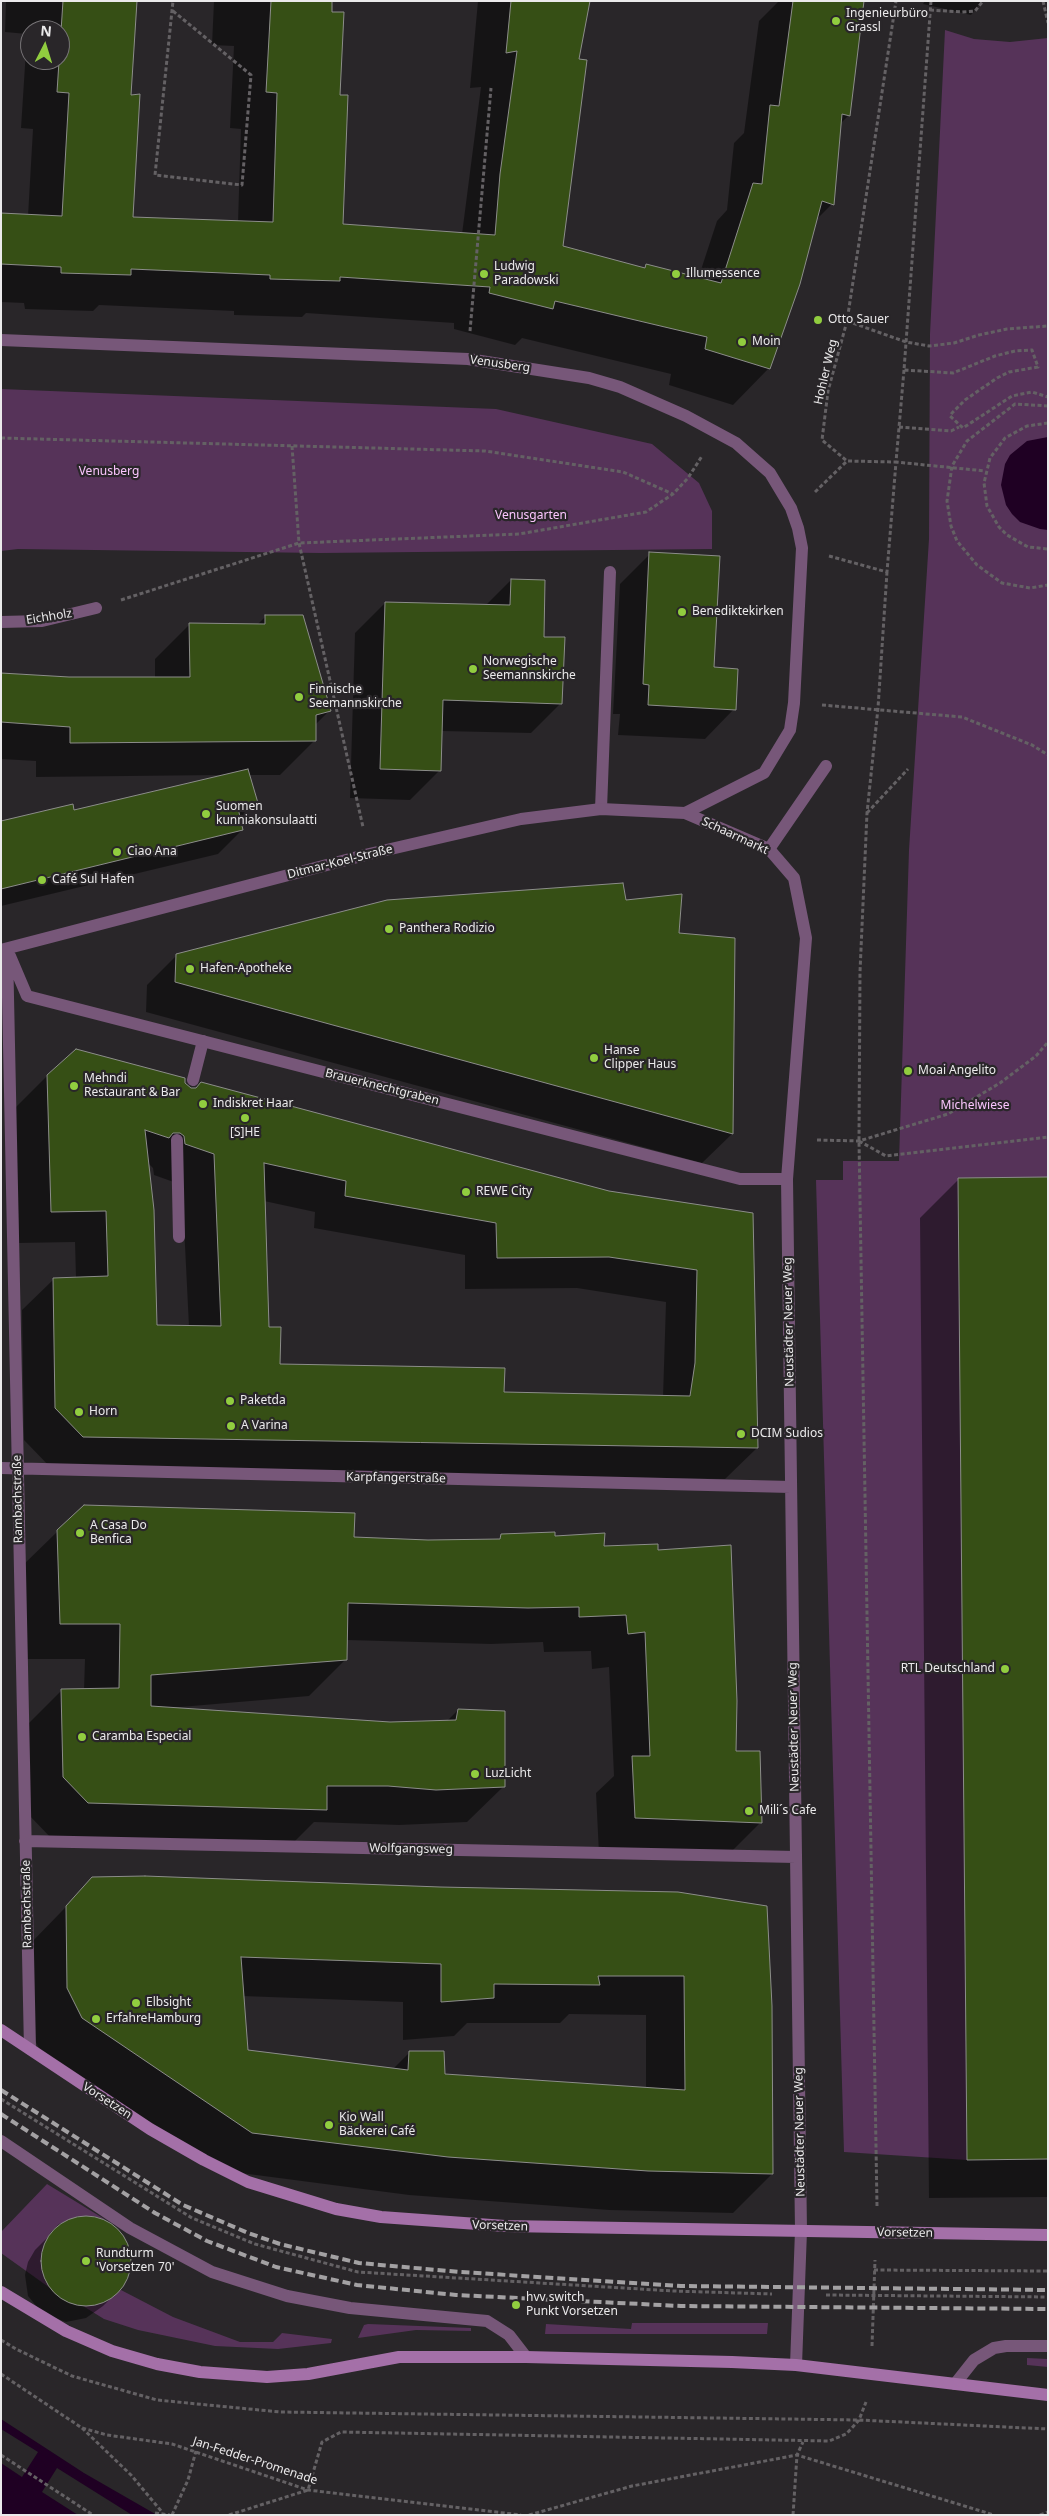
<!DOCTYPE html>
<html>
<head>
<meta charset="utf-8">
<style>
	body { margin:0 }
	#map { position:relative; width:1049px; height:2516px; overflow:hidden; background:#292629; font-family:"Noto Sans",sans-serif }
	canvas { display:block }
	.frame { position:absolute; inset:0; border:2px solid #ebeaeb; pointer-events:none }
	.north { position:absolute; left:20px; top:20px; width:50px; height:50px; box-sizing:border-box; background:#292629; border:1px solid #777477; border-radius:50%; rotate:5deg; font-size:14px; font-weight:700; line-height:20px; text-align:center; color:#ebeaeb }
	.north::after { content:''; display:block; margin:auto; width:18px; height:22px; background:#91cd3f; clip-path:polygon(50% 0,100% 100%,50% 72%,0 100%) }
</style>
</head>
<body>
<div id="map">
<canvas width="1049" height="2516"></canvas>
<div class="frame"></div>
<div class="north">N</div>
</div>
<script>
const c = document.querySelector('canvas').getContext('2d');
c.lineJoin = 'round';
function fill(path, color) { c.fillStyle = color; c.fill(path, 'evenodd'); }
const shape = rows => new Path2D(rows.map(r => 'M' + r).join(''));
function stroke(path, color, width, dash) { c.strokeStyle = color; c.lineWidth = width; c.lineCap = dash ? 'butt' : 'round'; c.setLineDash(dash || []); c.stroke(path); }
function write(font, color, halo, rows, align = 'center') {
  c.font = font + ' "Noto Sans",sans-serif'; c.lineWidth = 4.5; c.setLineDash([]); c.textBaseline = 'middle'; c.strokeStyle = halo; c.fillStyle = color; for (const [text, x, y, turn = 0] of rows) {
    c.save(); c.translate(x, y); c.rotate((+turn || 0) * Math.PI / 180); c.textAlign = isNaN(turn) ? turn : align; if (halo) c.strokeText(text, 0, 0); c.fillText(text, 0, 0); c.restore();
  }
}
fill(shape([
	[945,30,974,39,1010,42,1048,38,1048,1179,958,1180,967,2160,844,2152,816,1180,843,1180,843,1161,899,1161,909,850,929,539,930,334],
	[1,389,496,409,652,444,699,483,712,511,712,549,321,553,18,549,1,551],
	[47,2184,106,2220,93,2216,79,2216,59,2224,51,2232,44,2244,41,2258,44,2279,50,2288,1,2253,1,2232],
	[121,2290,173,2317,240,2342,273,2342,282,2333,332,2339,331,2343,278,2349,215,2346,138,2330,104,2319,83,2306,103,2302],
	[632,2323,768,2323,767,2334,545,2334,546,2324,631,2329],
	[368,2324,471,2328,471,2331,416,2330,358,2338,364,2325],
	[1027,2358,1048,2359,1048,2367,1027,2365]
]), '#563359');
fill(shape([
	[1048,437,1048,530,1040,529,1020,522,1012,514,1006,505,1001,485,1005,464,1010,455,1027,441],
	[1,2419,84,2473,157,2515,1,2515]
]), '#1f0023');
fill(shape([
	[1,2429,38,2452,22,2477,1,2463],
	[57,2468,132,2515,78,2515,42,2492]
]), '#292629');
fill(shape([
	[6,1,124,1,129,96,131,219,238,222,241,129,230,128,234,46,212,45,214,1,331,1,339,96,342,225,462,234,481,87,470,88,478,1,588,1,578,60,562,247,644,269,647,266,698,279,717,221,727,210,734,143,744,133,759,21,779,1,863,1,849,115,840,124,832,204,815,221,769,368,733,405,669,385,671,374,522,338,515,345,454,329,454,323,306,313,302,317,234,315,234,311,99,305,93,311,25,309,24,303,1,302,1,215,28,216,33,129,21,128,27,34,5,32],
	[30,30,60,30,60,60,30,60],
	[925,1,982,1,971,15,923,4],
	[650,554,734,709,705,739,618,735,620,714,613,714,620,584],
	[511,580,542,638,561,703,531,733,441,731,440,770,410,800,350,798,355,633,385,603,485,606],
	[266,616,329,711,315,725,315,740,280,775,248,775,256,802,239,820,242,830,218,854,1,906,1,823,73,811,222,775,36,777,36,761,1,759,1,674,69,678,155,678,155,659,190,624,257,625],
	[624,901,678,934,732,1134,702,1163,146,1012,147,985,177,955],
	[47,1076,184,1083,190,1089,609,1193,752,1214,757,1448,725,1479,51,1468,24,1440,22,1310,54,1279,76,1278,75,1242,19,1243,15,1108],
	[148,1163,153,1168,154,1175,182,1185,189,1327,156,1326],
	[264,1201,315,1212,314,1228,465,1255,465,1289,577,1288,666,1302,663,1397,503,1394,279,1365,268,1328],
	[959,1179,1048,1179,1048,2197,929,2198,920,1218],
	[58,1531,428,1541,497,1540,502,1536,554,1537,603,1547,657,1551,761,1822,725,1858,599,1854,596,1793,614,1776,609,1667,592,1669,591,1651,544,1652,543,1642,491,1644,346,1640,345,1660,309,1696,169,1708,390,1723,447,1721,458,1710,504,1786,467,1822,399,1825,314,1822,290,1846,52,1839,27,1813,25,1727,61,1691,84,1690,85,1659,25,1659,21,1567],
	[93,1879,678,1893,772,2174,733,2213,609,2210,409,2195,210,2169,44,2057,28,2028,28,1946],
	[242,1996,403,2002,403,2040,454,2036,467,2023,560,2023,569,2014,646,2015,646,2089,444,2075,409,2053,393,2069,247,2051],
	[79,2217,101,2219,118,2232,129,2252,130,2265,127,2278,120,2289,103,2306,86,2318,66,2322,42,2313,28,2296,25,2275,28,2262,35,2250,52,2233,69,2220]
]), '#0007');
const building = shape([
	[63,1,137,1,131,95,140,94,133,217,273,222,277,93,266,92,271,1,332,1,332,12,344,12,340,95,348,95,343,224,495,235,500,174,517,51,506,53,511,1,590,1,579,59,587,60,563,246,645,268,646,264,721,283,753,183,762,184,770,105,779,106,793,1,864,1,850,116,842,114,834,205,822,201,800,284,770,369,705,349,707,337,555,301,553,309,489,293,490,287,340,277,340,281,270,279,270,275,131,269,131,275,61,273,61,267,1,264,1,213,62,216,69,93,57,92,63,1],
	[649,552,720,556,714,667,738,669,736,710,648,705,649,685,643,684,649,552],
	[511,579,545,580,544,637,565,637,562,704,443,700,441,771,380,769,385,602,510,605,511,579],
	[265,615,303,615,331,711,316,715,316,741,70,743,70,727,1,722,1,673,69,677,190,677,189,623,265,624,265,615],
	[248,769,258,803,238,808,243,830,1,889,1,821,73,804,74,810,248,769],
	[623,883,626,900,682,894,679,933,735,938,733,1134,175,982,176,954,387,900,623,883],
	[76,1049,185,1078,185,1083,191,1088,196,1088,201,1082,609,1191,753,1213,758,1448,83,1437,55,1408,53,1278,108,1276,106,1211,51,1212,47,1075,76,1049],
	[145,1130,169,1138,173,1133,180,1133,184,1136,185,1144,214,1154,221,1326,157,1325,154,1210,145,1130],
	[264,1163,346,1181,345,1196,496,1223,497,1258,609,1257,697,1270,695,1363,690,1396,504,1392,505,1368,280,1364,281,1327,269,1327,264,1163],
	[1048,1177,1048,2159,967,2160,958,1178,1048,1177],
	[84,1505,355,1513,354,1537,428,1540,500,1539,501,1534,555,1532,555,1536,605,1533,604,1546,658,1544,658,1550,731,1545,737,1701,736,1751,760,1751,762,1823,635,1818,632,1756,650,1756,645,1632,628,1634,626,1615,579,1617,579,1607,528,1608,348,1603,347,1660,151,1675,151,1706,390,1722,456,1720,458,1709,505,1711,505,1787,436,1790,388,1786,327,1786,327,1810,88,1803,63,1777,61,1689,119,1688,120,1624,60,1624,57,1530,84,1505],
	[145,1876,440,1887,678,1892,767,1906,772,2006,773,2174,648,2171,448,2157,252,2133,82,2018,67,1988,66,1906,92,1877,145,1876],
	[241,1957,441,1964,441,2002,494,1998,494,1984,600,1985,598,1976,684,1976,685,2090,445,2074,444,2051,409,2051,408,2070,248,2050,241,1957],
	'41 2261a45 45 0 1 1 90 0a45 45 0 1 1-90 0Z'
]);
fill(building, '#364f15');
stroke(building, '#8c8d8a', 1);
stroke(shape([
	[931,1,904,370,953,373,995,356,1015,351,1032,350,1038,367,1009,372,997,378,965,400,952,413,950,416,963,428,1012,396,1032,392,1048,397],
	[1043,1,1048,23],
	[930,10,962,12,975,11,983,1],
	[173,11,251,75,242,185,155,175,173,1],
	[847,321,906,342,929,346,954,343,979,335,1007,329,1048,326],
	[470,331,491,88],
	[904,370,896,462,985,471],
	[1048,406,1015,404,967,441,952,466,947,501,951,526,957,541,977,565,1002,583,1030,588,1048,585],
	[1048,423,1027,426,1005,438,990,458,984,483,987,506,999,527,1007,535,1028,547,1048,549],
	[899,427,951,431,959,427],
	[1,438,485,451,623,472,673,494],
	[292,446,299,543,363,827],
	[815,492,847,461],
	[829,556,887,572,896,462,847,461,822,440,828,391,847,321,896,1],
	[121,600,299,543,519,534,646,512,673,494,688,478,702,456],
	[822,705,962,717,1032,745,1048,755],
	[867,813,908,769],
	[817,1140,859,1141,948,1114,1000,1083,1036,1056,1048,1042],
	[859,1141,886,1156,1048,1137],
	[1,2099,192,2218,255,2244,358,2272,673,2291,772,2294],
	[877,2206,859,1141,860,972,867,813,878,708,887,572],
	[874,2270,1048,2271],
	[826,2295,1048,2297],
	[1,2340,16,2349,72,2376,157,2400,280,2412,859,2420,1048,2429],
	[872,2346,875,2260],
	[1,2374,82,2428,107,2435,172,2444,308,2490,521,2515],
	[82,2428,131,2475,162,2512],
	[1,2455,93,2515],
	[155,2513,170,2515],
	[172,2515,188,2480,196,2451],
	[229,2515,308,2490,322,2442,341,2432,829,2441,846,2434,851,2429,859,2420,866,2402],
	[529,2515,632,2486,797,2455,994,2515],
	[793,2515,797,2455,803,2442],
	[1040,2515,1048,2512]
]), '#646164', 3, [4, 2.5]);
stroke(shape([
	[601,809,610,572],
	[769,849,826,766],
	[193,1080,203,1041],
	[177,1140,179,1237],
	[1,2141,130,2228,212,2272,287,2296,350,2308,487,2321,509,2335,526,2357],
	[955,2384,974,2360,994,2348,1006,2346,1048,2346]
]), '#775779', 12);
stroke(shape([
	[1,340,468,359,589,378,620,387,686,416,736,443,770,473,791,508,798,528,802,548,794,703,790,730,764,773,685,813],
	[1,622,42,621,96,608],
	[7,949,30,2049],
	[1,950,369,854,521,819,601,809,685,813,769,849,794,878,806,938,787,1179,801,2231,796,2365],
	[10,956,27,996,740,1179,787,1179],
	[1,1468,791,1487],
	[25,1841,796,1857]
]), '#775779', 12);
stroke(shape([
	[1,2030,150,2129,204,2160,248,2182,336,2209,381,2217,505,2226,1048,2235],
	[1,2292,66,2331,112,2351,157,2364,200,2372,267,2377,308,2374,399,2357,526,2357,732,2362,796,2365,1048,2395]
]), '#a470a8', 12);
stroke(shape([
	[1,2090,183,2205,248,2233,280,2244,359,2263,460,2272,681,2286,1048,2290],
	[1,2114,155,2213,207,2241,276,2267,357,2285,456,2295,681,2306,1048,2309]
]), '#a3a1a3', 4, [8, 4]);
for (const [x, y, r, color] of [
	[836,21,5,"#91cd3f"],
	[484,274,5,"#91cd3f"],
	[676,274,5,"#91cd3f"],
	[818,320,5,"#91cd3f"],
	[742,342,5,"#91cd3f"],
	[682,612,5,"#91cd3f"],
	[473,669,5,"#91cd3f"],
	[299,697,5,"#91cd3f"],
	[206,814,5,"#91cd3f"],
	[117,852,5,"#91cd3f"],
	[42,880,5,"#91cd3f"],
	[389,929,5,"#91cd3f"],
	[190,969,5,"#91cd3f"],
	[594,1058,5,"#91cd3f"],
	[908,1071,5,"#91cd3f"],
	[74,1086,5,"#91cd3f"],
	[203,1104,5,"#91cd3f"],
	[245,1118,5,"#91cd3f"],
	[466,1192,5,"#91cd3f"],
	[230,1401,5,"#91cd3f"],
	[79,1412,5,"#91cd3f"],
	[231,1426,5,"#91cd3f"],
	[741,1434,5,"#91cd3f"],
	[80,1533,5,"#91cd3f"],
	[1005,1669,5,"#91cd3f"],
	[82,1737,5,"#91cd3f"],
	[475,1774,5,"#91cd3f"],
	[749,1811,5,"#91cd3f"],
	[136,2003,5,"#91cd3f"],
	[96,2019,5,"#91cd3f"],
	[329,2125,5,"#91cd3f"],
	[86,2261,5,"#91cd3f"],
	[516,2305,5,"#91cd3f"]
]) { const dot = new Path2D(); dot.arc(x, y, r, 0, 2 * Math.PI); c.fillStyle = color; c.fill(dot); stroke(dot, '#292629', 2); }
write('12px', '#ebeaeb', '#292629', [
	["Ingenieurbüro",846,14],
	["Grassl",846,28],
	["Ludwig",494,267],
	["Paradowski",494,281],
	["Illumessence",686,274],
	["Otto Sauer",828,320],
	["Moin",752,342],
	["Benediktekirken",692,612],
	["Norwegische",483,662],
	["Seemannskirche",483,676],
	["Finnische",309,690],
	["Seemannskirche",309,704],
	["Suomen",216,807],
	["kunniakonsulaatti",216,821],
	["Ciao Ana",127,852],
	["Café Sul Hafen",52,880],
	["Panthera Rodizio",399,929],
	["Hafen-Apotheke",200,969],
	["Hanse",604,1051],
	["Clipper Haus",604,1065],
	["Moai Angelito",918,1071],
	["Mehndi",84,1079],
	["Restaurant & Bar",84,1093],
	["Indiskret Haar",213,1104],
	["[S]HE",245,1133,"center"],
	["REWE City",476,1192],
	["Paketda",240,1401],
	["Horn",89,1412],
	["A Varina",241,1426],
	["DCIM Sudios",751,1434],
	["A Casa Do",90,1526],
	["Benfica",90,1540],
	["RTL Deutschland",995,1669,"right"],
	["Caramba Especial",92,1737],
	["LuzLicht",485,1774],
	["Mili´s Cafe",759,1811],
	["Elbsight",146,2003],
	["ErfahreHamburg",106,2019],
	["Kio Wall",339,2118],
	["Bäckerei Café",339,2132],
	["Rundturm",96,2254],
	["'Vorsetzen 70'",96,2268],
	["hvv switch",526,2298],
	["Punkt Vorsetzen",526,2312]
], 'left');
write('12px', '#ebeaeb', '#292629', [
	["Venusberg",500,364,8],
	["Hohler Weg",826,372,-77],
	["Eichholz",49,617,-9],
	["Schaarmarkt",735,836,25],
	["Ditmar-Koel-Straße",340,862,-14],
	["Brauerknechtgraben",382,1087,14],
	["Neustädter Neuer Weg",789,1322,-91],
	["Karpfangerstraße",396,1478,1],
	["Rambachstraße",18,1499,-91],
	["Neustädter Neuer Weg",794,1727,-91],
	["Wolfgangsweg",411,1849,1],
	["Rambachstraße",27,1904,-91],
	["Vorsetzen",107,2101,33],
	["Neustädter Neuer Weg",800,2132,-91],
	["Vorsetzen",500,2226,2],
	["Vorsetzen",905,2233,1],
	["Jan-Fedder-Promenade",255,2461,18]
]);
write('12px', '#fbc5fe', '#292629', [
	["Venusberg",109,472],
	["Venusgarten",531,516],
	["Michelwiese",975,1106]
]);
</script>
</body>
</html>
